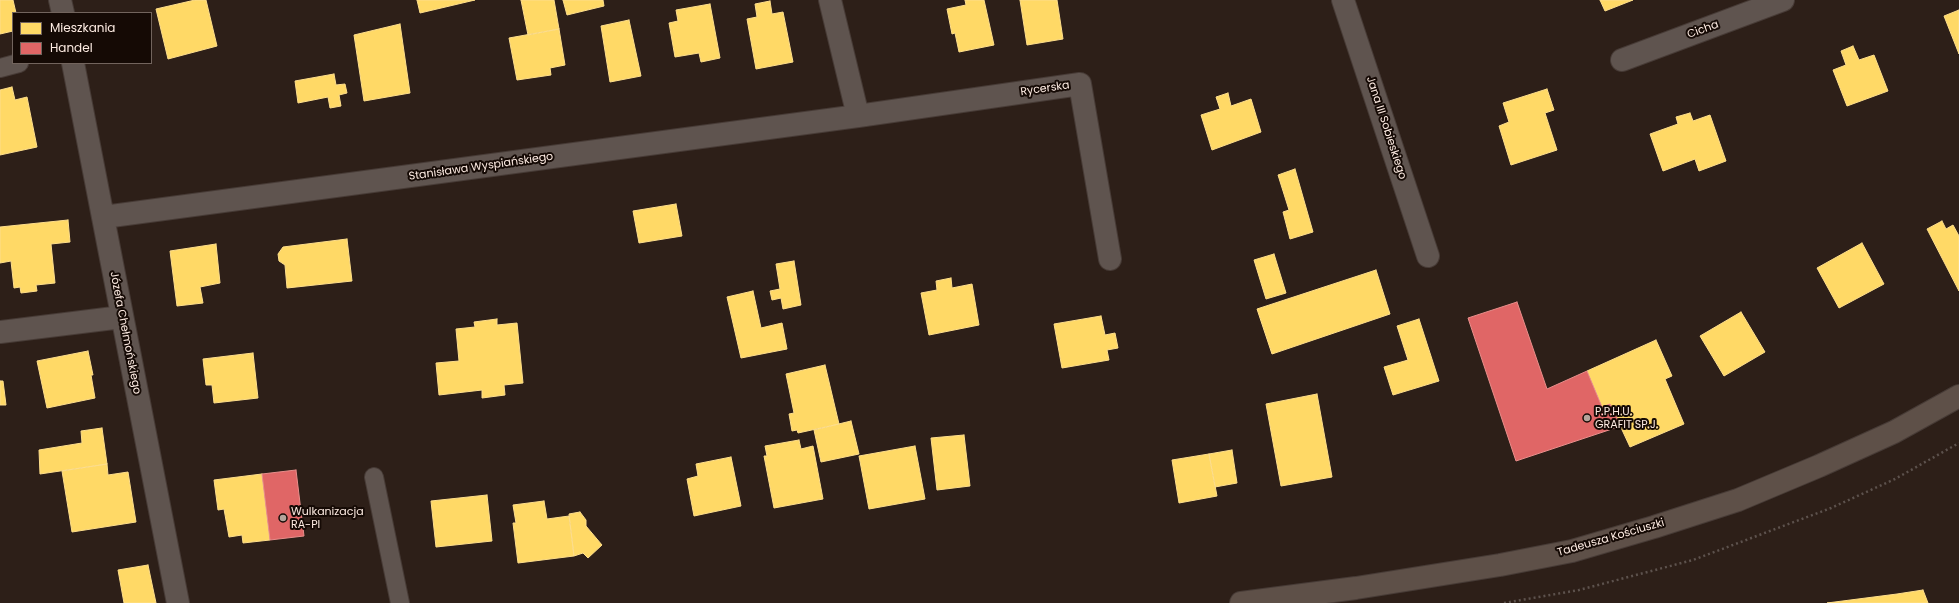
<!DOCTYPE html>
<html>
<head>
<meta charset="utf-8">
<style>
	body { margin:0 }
	#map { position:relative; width:1959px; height:603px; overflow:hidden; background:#2d1f18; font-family:Poppins,sans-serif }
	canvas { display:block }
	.legend { position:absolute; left:12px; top:12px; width:140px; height:52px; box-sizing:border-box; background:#150a05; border:1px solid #72645d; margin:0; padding:5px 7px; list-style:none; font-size:12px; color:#fdebe2 }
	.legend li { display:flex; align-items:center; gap:8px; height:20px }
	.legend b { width:20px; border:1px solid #72645d }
</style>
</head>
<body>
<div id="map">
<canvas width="1959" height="603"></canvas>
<ul class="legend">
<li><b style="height:11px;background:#ffd966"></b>Mieszkania</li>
<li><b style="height:11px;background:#e06666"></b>Handel</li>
</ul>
</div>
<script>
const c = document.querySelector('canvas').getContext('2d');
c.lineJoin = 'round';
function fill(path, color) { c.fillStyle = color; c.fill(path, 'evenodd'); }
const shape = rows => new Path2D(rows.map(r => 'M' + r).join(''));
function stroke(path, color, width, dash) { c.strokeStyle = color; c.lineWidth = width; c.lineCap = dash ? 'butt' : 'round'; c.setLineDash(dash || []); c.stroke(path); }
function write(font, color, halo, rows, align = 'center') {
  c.font = font + ' Poppins,sans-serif'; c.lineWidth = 4; c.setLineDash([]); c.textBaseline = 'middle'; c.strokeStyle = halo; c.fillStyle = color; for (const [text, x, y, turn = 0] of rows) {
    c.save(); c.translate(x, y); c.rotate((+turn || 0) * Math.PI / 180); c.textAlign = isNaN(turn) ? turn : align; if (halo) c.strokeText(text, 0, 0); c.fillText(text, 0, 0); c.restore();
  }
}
const homes = shape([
	[0,0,13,0,16,13,13,13,13,31,0,34,0,0],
	[195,0,206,0,217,46,168,59,156,9,195,0],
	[417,0,475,0,420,13,417,0],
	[521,0,554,0,559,29,528,35,521,0],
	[563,0,603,0,604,6,567,15,563,0],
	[965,0,984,0,994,45,959,52,955,33,952,34,947,9,966,5,965,0],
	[1020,0,1057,0,1063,39,1027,45,1020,0],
	[1600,0,1633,0,1605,11,1600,0],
	[770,1,772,14,783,12,793,62,756,69,747,19,757,17,755,4,770,1],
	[710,4,720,58,701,62,699,53,675,57,669,23,678,21,676,10,710,4],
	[1959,10,1959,54,1944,16,1959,10],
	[629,20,641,76,610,82,601,26,629,20],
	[400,24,410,93,364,101,354,35,400,24],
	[559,29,565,65,550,68,551,75,517,80,509,38,559,29],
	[1853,46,1859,60,1874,55,1888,91,1847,106,1833,70,1846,65,1841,51,1853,46],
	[334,74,336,85,345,84,347,93,339,95,341,106,330,108,328,97,298,103,295,81,334,74],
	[12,87,15,100,27,97,37,147,0,155,0,90,12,87],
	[1547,89,1554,110,1545,113,1557,150,1511,165,1499,126,1509,122,1503,103,1547,89],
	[1228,93,1231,106,1251,99,1261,132,1212,150,1201,115,1220,109,1216,97,1228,93],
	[1690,113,1693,121,1710,115,1726,161,1699,171,1695,159,1663,171,1650,134,1678,124,1676,117,1690,113],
	[1295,169,1313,232,1290,239,1283,212,1289,210,1278,175,1295,169],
	[676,204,682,236,639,243,633,211,676,204],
	[68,220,70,242,51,244,55,283,36,285,37,291,21,293,20,287,14,288,11,261,0,263,0,227,68,220],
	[1942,221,1946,229,1953,225,1959,236,1959,291,1927,229,1942,221],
	[347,239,352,281,287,288,285,265,279,261,278,254,283,247,347,239],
	[1862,243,1884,284,1839,308,1817,268,1862,243],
	[216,244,220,283,200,287,203,303,177,306,170,251,216,244],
	[1274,254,1286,293,1266,299,1254,260,1274,254],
	[794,261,801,305,783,309,781,298,772,300,770,291,780,289,776,264,794,261],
	[1376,270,1390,314,1272,354,1257,309,1376,270],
	[951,278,952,288,972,284,979,325,929,335,921,293,937,290,936,281,951,278],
	[753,291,761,328,782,323,787,349,741,358,727,297,753,291],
	[1741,312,1765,352,1724,376,1700,336,1741,312],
	[1101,316,1105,335,1115,333,1118,348,1107,350,1109,360,1062,368,1054,324,1101,316],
	[497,319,497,325,517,323,523,383,504,385,505,395,482,398,482,390,439,395,436,363,459,361,456,329,475,327,474,322,497,319],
	[1419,319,1439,381,1393,395,1384,367,1408,360,1397,326,1419,319],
	[1656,340,1672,376,1665,379,1684,424,1630,447,1610,404,1602,407,1587,371,1656,340],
	[88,351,93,375,91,375,95,398,47,408,37,361,88,351],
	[253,353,258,398,214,403,212,385,206,385,203,359,253,353],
	[825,365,839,424,798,433,797,430,792,431,789,414,794,413,786,374,825,365],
	[0,381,3,381,6,405,0,405,0,381],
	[1317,394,1332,477,1281,486,1266,404,1317,394],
	[851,421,859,454,821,462,814,430,851,421],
	[102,428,107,464,40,474,39,450,82,443,81,431,102,428],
	[964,435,970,486,937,490,931,438,964,435],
	[799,440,801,449,813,446,823,499,774,508,764,456,767,456,765,446,799,440],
	[915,446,925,499,869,509,859,456,915,446],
	[1232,450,1237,483,1215,487,1209,454,1232,450],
	[1209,454,1217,496,1179,503,1172,460,1209,454],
	[731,457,741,506,694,516,687,479,698,476,696,464,731,457],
	[107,464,108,475,128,472,136,522,72,532,62,471,107,464],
	[262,474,270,540,243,543,242,535,229,537,224,509,218,510,214,480,262,474],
	[487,495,492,541,436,547,431,501,487,495],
	[544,501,547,519,569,516,574,556,518,563,513,523,516,523,513,505,544,501],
	[580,512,586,520,586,526,602,545,588,558,583,553,574,556,569,514,580,512],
	[148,565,156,603,124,603,118,570,148,565],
	[1923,590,1928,603,1827,603,1897,594,1923,590]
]);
fill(homes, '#ffd966');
stroke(homes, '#fede8b', 1);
const shops = shape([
	[1517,302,1547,389,1587,371,1602,407,1610,404,1621,426,1516,461,1468,318,1517,302],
	[296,470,304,536,270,540,262,474,296,470]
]);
fill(shops, '#e06666');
stroke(shops, '#e98e8b', 1);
const service = shape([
	[0,68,19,63],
	[374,477,400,603]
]);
const minor = shape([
	[60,0,63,13],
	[830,0,858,116],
	[1343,0,1428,256],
	[1622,60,1783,0],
	[73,63,178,603],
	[104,217,858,116,1080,84,1110,259],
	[0,332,122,317]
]);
const secondary = shape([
	[1241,603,1356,588,1500,565,1572,551,1654,527,1738,500,1819,466,1894,432,1959,396]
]);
stroke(service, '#473b36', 20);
stroke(minor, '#473b36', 24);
stroke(secondary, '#473b36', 24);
stroke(shape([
	[1504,603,1579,590,1693,560,1831,508,1895,479,1959,443]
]), '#5d524d', 2.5, [2, 3]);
stroke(service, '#5f544f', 18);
stroke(minor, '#5f544f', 22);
stroke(secondary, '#5e5048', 22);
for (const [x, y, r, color] of [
	[1587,418,4,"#b4a49b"],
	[283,518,4,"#b4a49b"]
]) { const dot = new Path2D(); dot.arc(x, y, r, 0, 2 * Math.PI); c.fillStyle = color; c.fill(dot); stroke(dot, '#150a05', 1.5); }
write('11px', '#fdebe2', '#150a05', [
	["Cicha",1703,30,-20],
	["Rycerska",1045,89,-8],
	["Jana III Sobieskiego",1386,128,72],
	["Stanisława Wyspiańskiego",481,167,-8],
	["Józefa Chełmońskiego",125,333,79],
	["Tadeusza Kościuszki",1611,538,-16]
]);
write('11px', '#fdebe2', '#150a05', [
	["P.P.H.U.",1595,412],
	["GRAFIT SP.J.",1595,425],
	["Wulkanizacja",291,512],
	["RA-PI",291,525]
], 'left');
</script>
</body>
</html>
